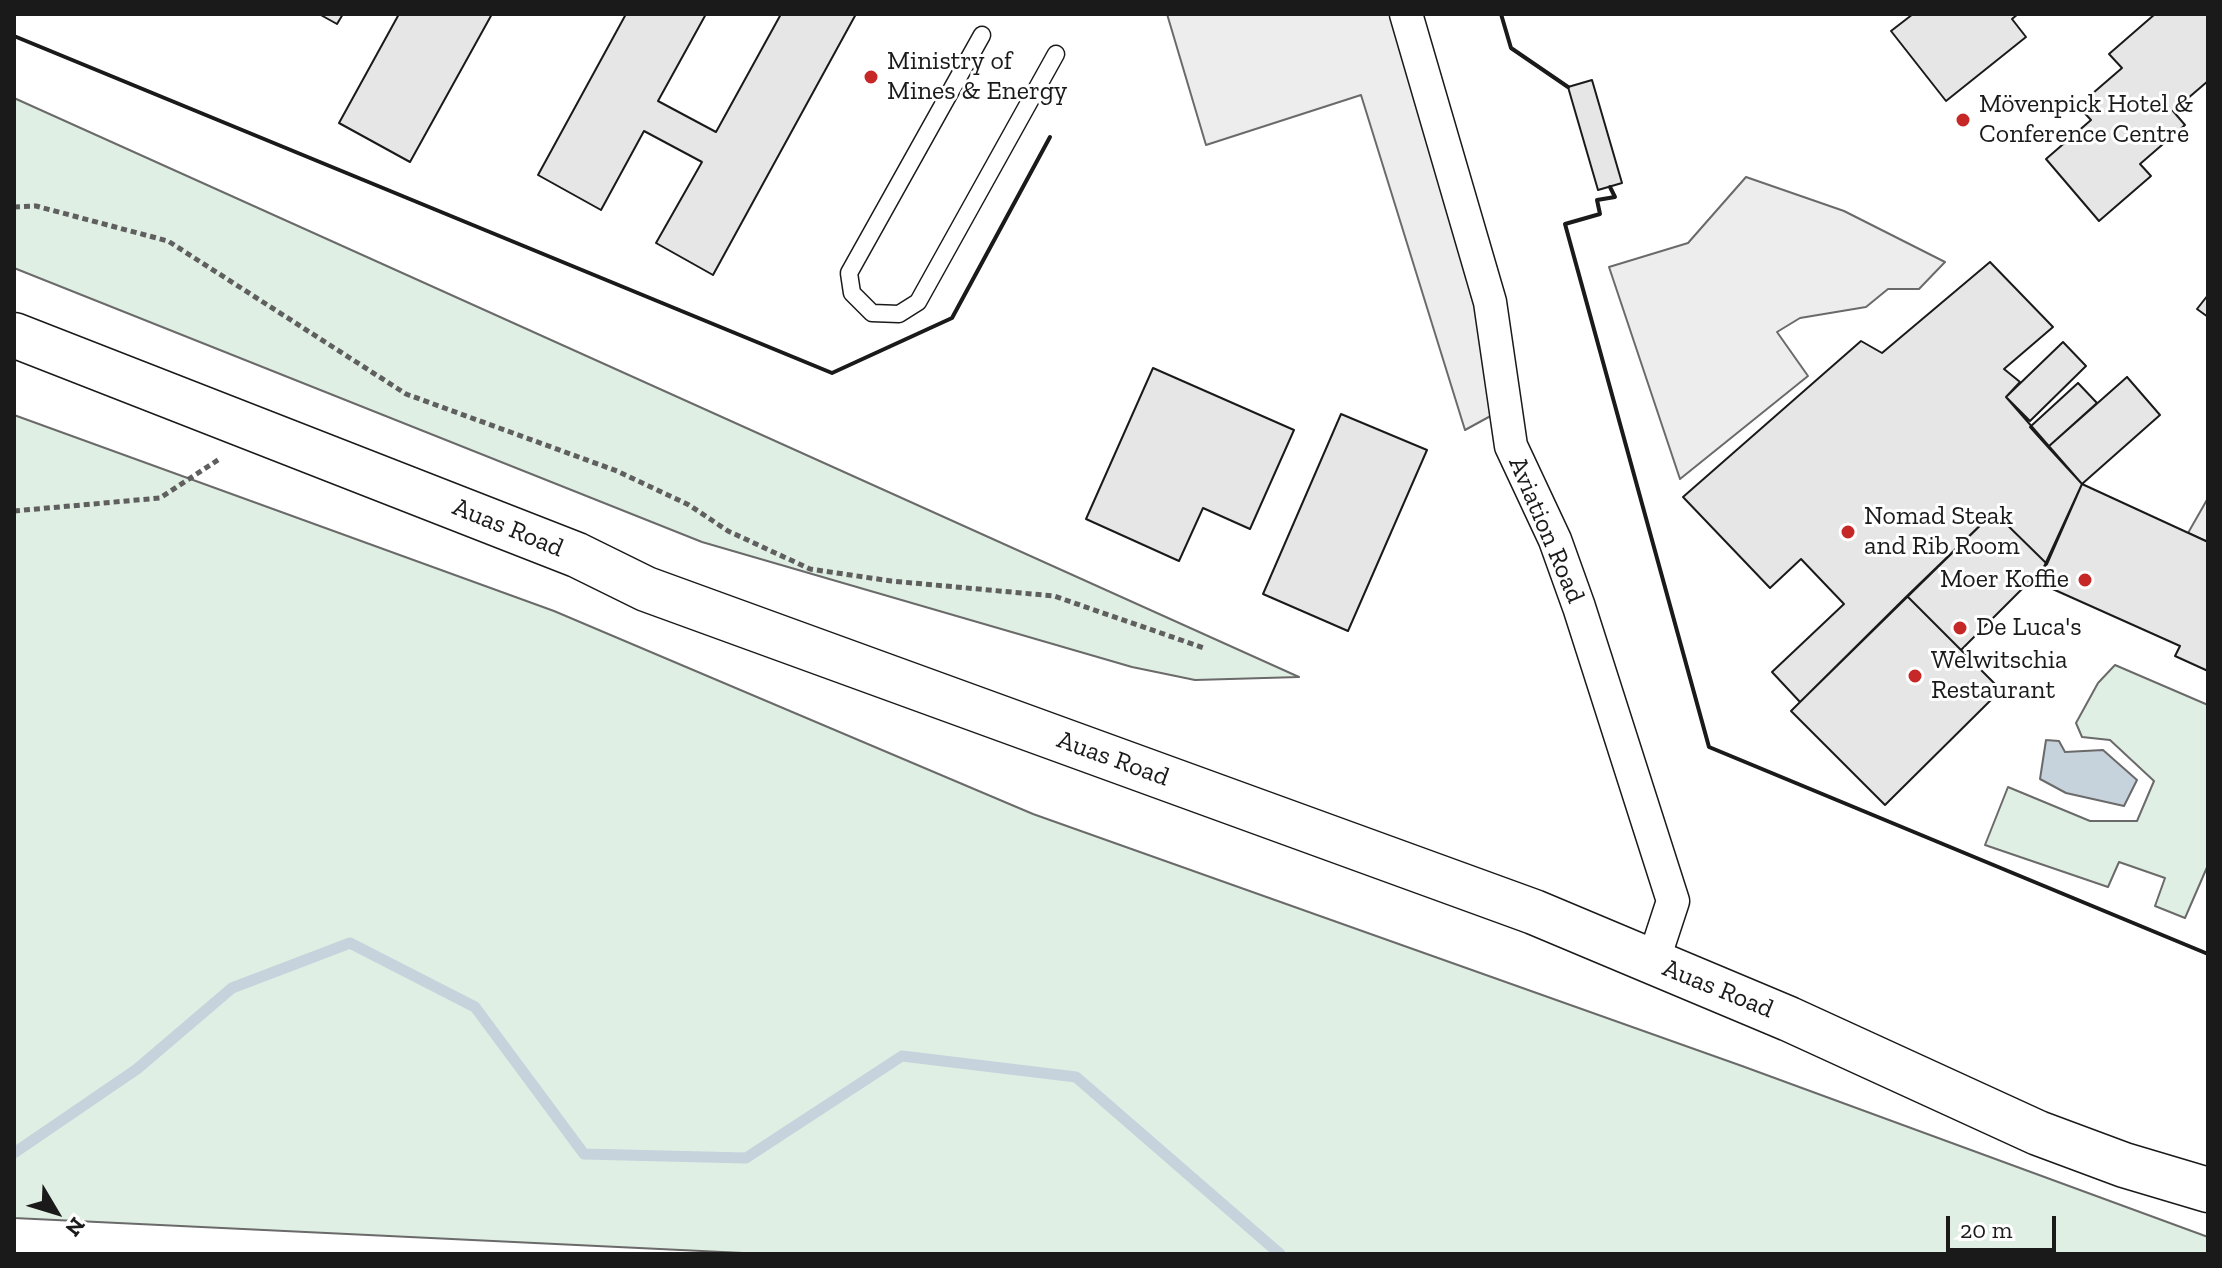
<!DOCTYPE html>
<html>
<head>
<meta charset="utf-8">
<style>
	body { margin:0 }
	#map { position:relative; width:2222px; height:1268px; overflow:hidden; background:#fff; font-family:"Zilla Slab",serif }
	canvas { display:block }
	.frame { position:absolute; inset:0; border:16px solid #1a1a1a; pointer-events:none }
	.north { position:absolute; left:16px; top:1172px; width:80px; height:80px; -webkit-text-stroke:6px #fff; paint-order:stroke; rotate:128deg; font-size:22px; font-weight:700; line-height:32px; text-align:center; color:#1a1a1a }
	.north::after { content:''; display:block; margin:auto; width:28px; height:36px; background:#1a1a1a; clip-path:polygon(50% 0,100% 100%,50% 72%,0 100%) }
	.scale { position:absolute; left:1946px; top:1216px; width:110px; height:36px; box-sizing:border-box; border:4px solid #1a1a1a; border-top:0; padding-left:10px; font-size:24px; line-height:28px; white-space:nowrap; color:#1a1a1a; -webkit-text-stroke:6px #fff; paint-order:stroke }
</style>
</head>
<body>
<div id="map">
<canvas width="2222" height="1268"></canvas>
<div class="frame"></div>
<div class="north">N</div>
<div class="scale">20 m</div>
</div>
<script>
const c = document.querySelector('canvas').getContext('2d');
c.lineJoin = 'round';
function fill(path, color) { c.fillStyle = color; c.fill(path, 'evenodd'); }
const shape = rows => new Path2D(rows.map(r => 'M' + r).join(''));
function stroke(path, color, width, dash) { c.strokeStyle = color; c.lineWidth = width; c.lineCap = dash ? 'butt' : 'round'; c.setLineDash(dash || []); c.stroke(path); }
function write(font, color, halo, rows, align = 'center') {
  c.font = font + ' "Zilla Slab",serif'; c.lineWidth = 6; c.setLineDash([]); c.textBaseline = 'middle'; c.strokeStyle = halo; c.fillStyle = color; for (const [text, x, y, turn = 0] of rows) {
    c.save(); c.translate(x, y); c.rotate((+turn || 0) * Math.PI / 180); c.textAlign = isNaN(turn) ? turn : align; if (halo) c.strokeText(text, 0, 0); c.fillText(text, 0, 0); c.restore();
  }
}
const green = shape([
	[14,98,1299,677,1195,680,1132,667,702,542,14,268,14,98],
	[14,415,554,611,1033,814,1742,1066,2208,1237,2208,1254,764,1254,14,1218,14,415],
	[2115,665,2208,705,2208,865,2185,918,2155,906,2165,878,2119,862,2108,887,1985,845,2008,787,2090,821,2137,821,2154,781,2110,740,2082,737,2076,723,2098,683,2115,665]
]);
fill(green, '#e0efe3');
stroke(green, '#6a6a6a', 2);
const parking = shape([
	[1167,14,1406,14,1507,407,1465,430,1361,95,1206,145,1167,14],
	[1746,177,1844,211,1945,262,1919,289,1888,289,1866,307,1800,318,1777,332,1808,376,1680,479,1609,267,1688,243,1746,177],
	[2208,498,2208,542,2188,533,2208,498]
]);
fill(parking, '#ededed');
stroke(parking, '#6a6a6a', 2);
const water = shape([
	[2046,740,2059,741,2065,752,2103,750,2137,780,2124,806,2066,793,2040,779,2046,740]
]);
fill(water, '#c6d2dc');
stroke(water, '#6a6a6a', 2);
stroke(shape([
	[14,1153,137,1069,232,988,350,943,475,1007,584,1154,746,1158,902,1056,1076,1077,1280,1254]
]), '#c6d2dc', 11);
const building = shape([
	[319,14,343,14,337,24,319,14],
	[399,14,492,14,410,162,339,123,399,14],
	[626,14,706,14,658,101,716,132,781,14,856,14,713,275,656,243,702,162,644,131,601,210,538,175,626,14],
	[1913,14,2018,14,2012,19,2026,37,1946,101,1891,31,1913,14],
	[2155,14,2208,14,2208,81,2173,111,2185,125,2140,164,2151,176,2099,221,2046,159,2091,120,2078,106,2122,68,2109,54,2155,14],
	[1592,80,1622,183,1598,190,1568,87,1592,80],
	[1990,262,2053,327,2004,369,2020,382,2006,397,2082,484,2047,564,1994,512,1800,702,1772,672,1844,604,1801,559,1770,588,1683,497,1861,341,1882,353,1990,262],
	[2208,295,2208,317,2197,309,2208,295],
	[2063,342,2086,366,2030,421,2006,397,2063,342],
	[1153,368,1294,430,1250,529,1203,508,1179,561,1086,519,1153,368],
	[2127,377,2160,415,2082,484,2048,447,2127,377],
	[2078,383,2097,403,2048,447,2030,427,2078,383],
	[1341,414,1427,450,1348,631,1263,594,1341,414],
	[2082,484,2208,542,2208,671,2175,656,2180,646,2037,582,2082,484],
	[1994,512,2047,564,1961,650,1907,596,1994,512],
	[1907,596,2001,690,1885,805,1791,711,1907,596]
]);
fill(building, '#e6e6e6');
stroke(building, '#1a1a1a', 2);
const service = shape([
	[982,35,849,273,852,293,872,313,899,314,918,302,1056,54]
]);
const minor = shape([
	[1406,14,1490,302,1511,446,1555,540,1579,607,1673,901,1653,962]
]);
const primary = shape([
	[14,335,577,555,646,589,1534,912,1789,1019,2038,1133,2124,1165,2208,1190]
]);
stroke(service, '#1a1a1a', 19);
stroke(minor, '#1a1a1a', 35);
stroke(primary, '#1a1a1a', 47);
stroke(shape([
	[14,207,36,206,168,241,406,394,617,471,689,505,728,531,810,569,891,581,1054,596,1204,648],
	[14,511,160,498,221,458]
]), '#5f5f5f', 5, [6, 4]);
stroke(service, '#fff', 16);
stroke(minor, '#fff', 32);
stroke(primary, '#fff', 44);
stroke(shape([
	[1501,14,1511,48,1568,87],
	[14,36,832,373,952,318,1050,137],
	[1610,187,1615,197,1597,200,1600,214,1565,224,1709,747,2208,954]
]), '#1a1a1a', 4);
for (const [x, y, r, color] of [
	[871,77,8,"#c62828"],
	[1963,120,8,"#c62828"],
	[1848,532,8,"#c62828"],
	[2085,580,8,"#c62828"],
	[1960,628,8,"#c62828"],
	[1915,676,8,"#c62828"]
]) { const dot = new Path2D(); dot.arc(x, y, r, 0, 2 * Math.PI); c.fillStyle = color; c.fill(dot); stroke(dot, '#fff', 3); }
write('26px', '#1a1a1a', '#fff', [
	["Ministry of",887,62],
	["Mines & Energy",887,92],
	["Mövenpick Hotel &",1979,105],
	["Conference Centre",1979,135],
	["Nomad Steak",1864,517],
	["and Rib Room",1864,547],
	["Moer Koffie",2069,580,"right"],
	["De Luca's",1976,628],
	["Welwitschia",1931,661],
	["Restaurant",1931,691]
], 'left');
write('26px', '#1a1a1a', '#fff', [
	["Auas Road",508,528,22],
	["Aviation Road",1546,530,67],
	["Auas Road",1113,759,20],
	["Auas Road",1718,989,22]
]);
</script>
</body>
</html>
